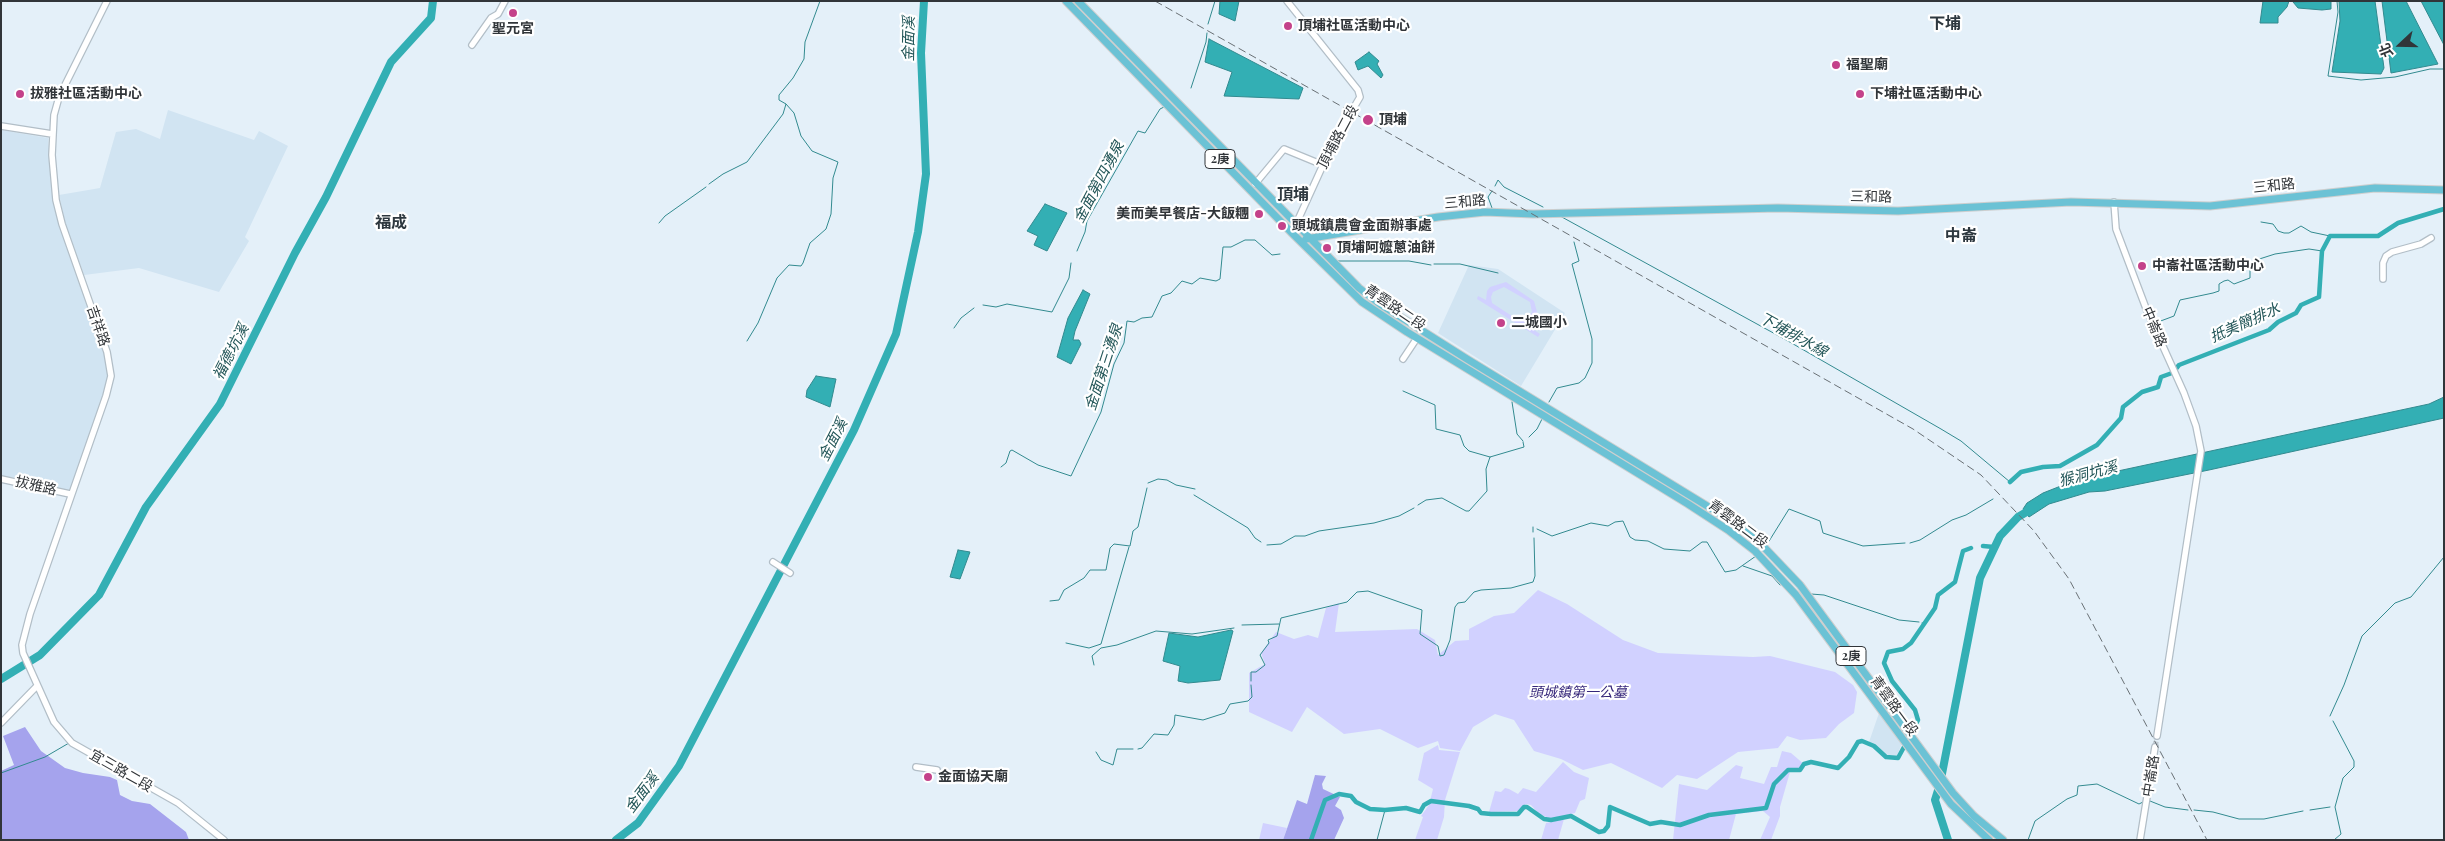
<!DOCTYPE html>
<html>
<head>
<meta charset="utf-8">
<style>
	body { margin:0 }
	#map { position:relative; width:2445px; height:841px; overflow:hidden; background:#e4f0f9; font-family:"Playfair Display","Noto Sans TC",serif }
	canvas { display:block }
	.frame { position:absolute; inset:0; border:2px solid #313539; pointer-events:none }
	.north { position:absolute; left:2375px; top:20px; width:50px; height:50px; -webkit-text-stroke:4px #fff; paint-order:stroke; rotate:249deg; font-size:14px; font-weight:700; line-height:20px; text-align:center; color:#313539 }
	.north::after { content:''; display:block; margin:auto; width:18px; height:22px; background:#313539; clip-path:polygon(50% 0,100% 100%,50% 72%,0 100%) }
</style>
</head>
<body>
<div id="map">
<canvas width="2445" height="841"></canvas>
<div class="frame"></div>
<div class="north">北</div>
</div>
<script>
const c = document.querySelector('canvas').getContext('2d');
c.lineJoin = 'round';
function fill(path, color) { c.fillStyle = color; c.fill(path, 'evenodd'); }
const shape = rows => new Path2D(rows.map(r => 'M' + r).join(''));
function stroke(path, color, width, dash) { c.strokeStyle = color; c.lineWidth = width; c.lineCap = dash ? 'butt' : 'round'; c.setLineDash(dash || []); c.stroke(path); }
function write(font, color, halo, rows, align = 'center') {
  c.font = font + ' "Playfair Display","Noto Sans TC",serif'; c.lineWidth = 4.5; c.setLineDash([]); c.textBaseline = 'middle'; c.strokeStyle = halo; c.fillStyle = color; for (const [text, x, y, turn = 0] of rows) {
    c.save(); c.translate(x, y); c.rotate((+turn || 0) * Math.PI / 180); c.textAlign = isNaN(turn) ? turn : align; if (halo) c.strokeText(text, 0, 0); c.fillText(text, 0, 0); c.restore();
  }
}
fill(shape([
	[168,110,254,140,259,131,288,146,245,237,249,241,219,292,139,268,84,275,66,226,59,195,100,188,116,132,136,129,160,139],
	[1,130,48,138,53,200,107,355,110,375,109,386,69,492,12,477,1,477],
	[1469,265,1498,269,1565,313,1521,386,1438,333],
	[1879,713,1902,743,1897,756,1888,756,1869,742]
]), '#d1e4f2');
fill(shape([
	[1506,282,1534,301,1537,312,1533,319,1525,324,1540,334,1538,337,1477,299,1478,296,1486,300,1487,291,1490,287],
	[1504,287,1530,302,1532,312,1528,318,1518,320,1492,303,1491,297,1493,292],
	[1538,590,1567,604,1623,640,1658,653,1753,657,1770,656,1835,672,1853,685,1857,692,1854,713,1839,724,1826,738,1800,740,1787,736,1778,748,1738,752,1697,779,1677,775,1662,788,1611,763,1583,770,1561,759,1534,751,1514,720,1495,714,1473,727,1460,751,1440,748,1438,741,1418,748,1380,729,1344,734,1307,707,1292,732,1249,712,1249,673,1265,664,1261,653,1276,632,1294,639,1308,635,1318,638,1326,608,1339,603,1335,632,1417,629,1435,640,1438,655,1455,641,1469,640,1469,629,1494,616,1514,613],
	[1438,745,1439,750,1460,752,1445,800,1444,817,1437,840,1415,840,1423,817,1421,816,1429,805,1433,789,1418,780,1424,753],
	[1782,751,1791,753,1805,765,1801,769,1790,772,1780,807,1780,816,1771,840,1760,840,1770,817,1763,811,1736,814,1729,840,1673,840,1679,784,1707,790,1736,765,1743,767,1740,778,1764,784,1771,767,1777,767],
	[1563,762,1574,772,1589,778,1585,799,1580,801,1575,813,1551,819,1539,814,1531,805,1526,804,1518,811,1489,812,1495,791,1501,792,1505,788,1509,789,1518,794,1523,788,1536,792],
	[1564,819,1558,840,1541,840,1546,823],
	[1263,823,1287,828,1283,840,1259,840]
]), '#d1d1ff');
fill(shape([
	[25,727,41,751,65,768,83,773,110,777,117,780,120,795,132,801,150,804,186,832,189,840,1,840,1,771,14,765,3,736],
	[1315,775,1326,776,1322,784,1323,789,1340,797,1335,806,1341,810,1344,818,1334,840,1283,840,1297,800,1307,804]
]), '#a5a3ed');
const water = shape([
	[1220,1,1239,1,1235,21,1219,14,1220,1],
	[2263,1,2289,1,2287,7,2278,17,2278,23,2260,23,2263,1],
	[2331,1,2331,9,2322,10,2298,8,2293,2,2331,1],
	[2339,1,2375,1,2384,68,2381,74,2332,72,2340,21,2339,1],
	[2382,1,2406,1,2438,64,2391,73,2382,1],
	[2421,1,2444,1,2444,45,2421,1],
	[1209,39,1303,88,1299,99,1224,96,1232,72,1205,62,1209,39],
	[1369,52,1379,61,1377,64,1383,75,1381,78,1368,66,1358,70,1355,62,1369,52],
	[1045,204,1067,213,1047,251,1034,245,1038,236,1027,231,1045,204],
	[1083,290,1090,294,1075,331,1073,340,1079,340,1081,344,1071,364,1057,357,1068,318,1083,290],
	[816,376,836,379,830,407,806,397,807,390,816,376],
	[2444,397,2444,418,2209,470,2105,491,2089,492,2049,504,2029,517,2023,509,2027,503,2043,493,2076,480,2429,404,2444,397],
	[958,550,970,552,960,579,950,577,958,550],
	[1231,630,1233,631,1220,680,1188,683,1178,681,1180,666,1163,661,1169,633,1198,637,1231,630]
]);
fill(water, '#33afb4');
stroke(water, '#328a8f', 1);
stroke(shape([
	[2337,1,2338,12,2328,76,2361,80,2395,77,2430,69,2444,69],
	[1208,24,1215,1],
	[1191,88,1206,42,1207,33],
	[709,184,723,174,747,162,783,114,786,104,779,100,779,95,793,78,804,59,805,42,820,1],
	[1495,186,1498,180,1504,187,1543,207],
	[1492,208,1488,197,1492,191],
	[1560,216,1788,341,1941,429,1961,441,2010,482],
	[2261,222,2273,224,2278,231,2284,233,2289,233,2301,226,2311,232,2330,236],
	[659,223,665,216,706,187],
	[1077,251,1085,232,1087,221,1138,131,1145,133,1160,109,1164,107],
	[1338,261,1409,261,1431,265],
	[1434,264,1460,264,1498,273],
	[983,305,996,307,1007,304,1052,312,1069,278,1071,263],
	[2158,322,2174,316,2180,300,2213,293,2219,291,2219,284,2224,281,2228,280,2234,284,2250,278,2250,262,2275,254,2309,249,2322,251],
	[954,328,961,318,974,308],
	[747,341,758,323,777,278,789,265,801,266,803,263,810,243,826,229,831,214,833,178,838,162,812,151,801,136,794,113,786,104],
	[1403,391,1435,405,1436,429,1460,435,1464,446,1469,451,1490,457],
	[1512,402,1517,434,1523,441],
	[1549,402,1557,388,1579,383,1585,378,1592,363,1592,339,1572,264,1579,261,1574,242],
	[1529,437,1537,429,1542,419],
	[1001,467,1006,463,1010,451,1012,450,1038,465,1071,476,1101,412,1114,364,1124,343,1127,321,1134,322,1142,318,1152,317,1162,296,1171,293,1182,281,1192,284,1200,278,1216,281,1220,279,1223,247,1231,247,1245,240,1255,240,1272,255,1280,254],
	[1148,483,1158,479,1167,480,1176,485,1195,489],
	[1194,495,1248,528,1255,538,1261,542],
	[1418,505,1426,500,1442,498,1466,511,1469,511,1487,491,1486,469,1490,457,1524,447,1523,442],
	[1533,527,1533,532],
	[1537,529,1552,536,1591,523,1608,526,1615,522,1623,521,1630,537,1635,540,1648,541,1664,549,1690,551,1702,542,1707,542,1725,572,1736,570,1756,556],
	[1910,543,1920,540,1952,520,1966,515,1993,499],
	[1267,545,1281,544,1295,536,1305,536,1319,531,1374,523,1399,516,1414,508],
	[1766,546,1789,509,1820,521,1823,533,1863,546,1905,543],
	[1743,566,1772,576,1780,585],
	[1811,594,1824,595,1899,620,1919,622],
	[1050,601,1059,600,1064,590,1084,578,1090,570,1106,570,1110,548,1114,544,1130,546,1133,531,1138,527,1147,488],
	[1922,623,1925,623],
	[1242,625,1279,624],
	[1066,643,1089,648,1101,644,1129,547],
	[1094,665,1092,656,1101,648,1117,645,1156,631,1192,634,1234,628],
	[1251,681,1251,672,1256,672,1265,665,1260,655,1269,643,1268,640,1277,636,1281,618,1347,602,1357,592,1368,591,1422,610,1420,634,1438,646,1440,656,1444,655,1450,640,1455,607,1458,603,1465,602,1474,592,1481,590,1511,588,1533,582,1535,576,1534,538],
	[2330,716,2344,685,2362,636,2395,603,2411,597,2444,557],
	[2333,721,2354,761,2354,767,2343,778,2335,807,2341,834,2334,840],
	[1138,749,1142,748,1154,734,1168,735,1174,725,1175,715,1203,720,1225,713,1230,704,1248,701,1252,697,1251,685],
	[1096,752,1101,760,1113,765,1117,749,1133,749],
	[1,773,45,757,69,743],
	[2150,801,2165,807,2188,810],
	[2194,810,2213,812,2239,819,2264,819,2303,811],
	[2310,810,2330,807],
	[1377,840,1385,810],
	[2028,840,2035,821,2067,799,2077,795,2078,786,2097,784,2139,804,2143,802]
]), '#328a8f', 1);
stroke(shape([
	[2175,370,2179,365,2269,330,2278,322,2296,313,2301,305,2319,297,2322,251,2330,236,2378,236,2398,223,2444,209],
	[2010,482,2021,472,2043,467,2060,466,2097,445,2121,418,2123,407,2142,392,2158,387,2161,377,2172,373],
	[1983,546,1994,547],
	[1912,732,1918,720,1915,710,1892,681,1884,663,1888,652,1903,649,1911,643,1935,608,1938,595,1955,582,1963,551,1971,548],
	[1311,840,1325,800,1339,794,1351,796,1356,802,1370,809,1385,810,1406,808,1420,812,1424,805,1431,801,1469,806,1478,809,1481,813,1491,814,1518,814,1524,807,1527,807,1544,819,1551,820,1571,816,1599,832,1604,831,1608,826,1610,807,1650,824,1661,822,1680,825,1709,815,1766,808,1774,784,1788,770,1800,770,1804,764,1811,762,1838,768,1849,757,1858,742,1862,741,1874,746,1886,757,1898,758,1904,747]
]), '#33afb4', 4.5);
stroke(shape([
	[1,679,40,655,99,595,146,507,220,404,295,253,326,197,391,62,431,18,433,1],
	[616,840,638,823,679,766,854,430,896,334,918,232,926,174,921,53,924,1],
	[1948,840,1935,800,1940,784,1980,578,2000,536,2018,517,2035,507]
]), '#33afb4', 8);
stroke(shape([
	[2155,747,2157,736]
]), '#c0cbd3', 5.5, [5.5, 3]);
const minor = shape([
	[107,1,59,97,54,115,52,155,56,200,62,224,107,352,111,376,106,396,30,614,22,645,23,653,54,722,72,743,178,803,224,840],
	[1287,1,1358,90,1360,97,1333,143,1292,233],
	[472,45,491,18,498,14,505,1],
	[1,126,52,134],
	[1255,184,1284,149,1323,165],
	[2114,202,2116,229,2147,311,2184,393,2196,426,2201,451,2157,736],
	[2383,279,2383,263,2386,256,2392,252,2421,244,2431,238],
	[1403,359,1417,338],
	[1,479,70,494],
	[773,562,790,573],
	[1,723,36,687],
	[916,767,937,770],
	[2140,840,2155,747]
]);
const major = shape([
	[1066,1,1292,233,1362,302,1407,332,1688,504,1728,530,1755,551,1796,595,1951,804,1989,840],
	[1078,1,1359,288,1380,304,1467,359,1730,520,1761,544,1800,585,1953,793,1974,816,2003,840],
	[1306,239,1438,217,1485,212,1533,214,1778,208,1898,211,2071,202,2210,206,2375,188,2444,190]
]);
stroke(minor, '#b2bec7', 8);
stroke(major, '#cecfcf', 9);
stroke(minor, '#fff', 5.5);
stroke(major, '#6bc2d5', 7);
stroke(shape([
	[1155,1,1913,429,1981,475,2034,531,2069,579,2207,840]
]), '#697075', 1, [8, 4]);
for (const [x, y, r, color] of [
	[513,13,5,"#c4428a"],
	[1288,26,5,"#c4428a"],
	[1836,65,5,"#c4428a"],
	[20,94,5,"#c4428a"],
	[1860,94,5,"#c4428a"],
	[1368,120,6,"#c4428a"],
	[1259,214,5,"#c4428a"],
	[1282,226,5,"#c4428a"],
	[1327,248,5,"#c4428a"],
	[2142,266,5,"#c4428a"],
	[1501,323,5,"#c4428a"],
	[928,777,5,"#c4428a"]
]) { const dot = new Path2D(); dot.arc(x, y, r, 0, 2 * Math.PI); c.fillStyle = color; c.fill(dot); stroke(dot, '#fff', 2); }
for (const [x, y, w] of [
	[1220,159,30],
	[1851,656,30]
]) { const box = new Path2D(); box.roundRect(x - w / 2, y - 9.5, w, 19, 4); c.fillStyle = '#fff'; c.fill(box); stroke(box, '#313539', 1); }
write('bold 12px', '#313539', null, [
	["2庚",1220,159],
	["2庚",1851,656]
]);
write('bold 14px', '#313539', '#fff', [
	["頂埔社區活動中心",1298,26],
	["聖元宮",513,29,"center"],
	["福聖廟",1846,65],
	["拔雅社區活動中心",30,94],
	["下埔社區活動中心",1870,94],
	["頂埔",1379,120],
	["美而美早餐店-大飯糰",1249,214,"right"],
	["頭城鎮農會金面辦事處",1292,226],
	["頂埔阿嬤蔥油餅",1337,248],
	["中崙社區活動中心",2152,266],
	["二城國小",1511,323],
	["金面協天廟",938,777]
], 'left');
write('14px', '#313539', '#fff', [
	["頂埔路二段",1338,137,-62],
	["三和路",2274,186,-6],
	["三和路",1871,197,1],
	["三和路",1465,202,-5],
	["青雲路二段",1395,308,34],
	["吉祥路",98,326,71],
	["中崙路",2154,327,67],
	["拔雅路",36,486,13],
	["青雲路二段",1738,524,37],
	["青雲路一段",1894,706,54],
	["宜三路二段",121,771,30],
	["中崙路",2151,776,-81]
]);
write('italic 14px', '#35267a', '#fff', [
	["頭城鎮第一公墓",1578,693]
]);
write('italic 15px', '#235658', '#fff', [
	["金面溪",909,39,-89],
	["金面第四湧泉",1099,182,-62],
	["抵美簡排水",2245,323,-24],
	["下埔排水線",1793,335,29],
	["福德坑溪",231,352,-63],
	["金面第三湧泉",1104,367,-72],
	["金面溪",833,440,-63],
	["猴洞坑溪",2088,474,-15],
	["金面溪",642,793,-53]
]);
write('bold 16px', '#2e383f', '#fff', [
	["下埔",1945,24],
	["頂埔",1293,195],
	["福成",391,223],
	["中崙",1961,236]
]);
</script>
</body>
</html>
